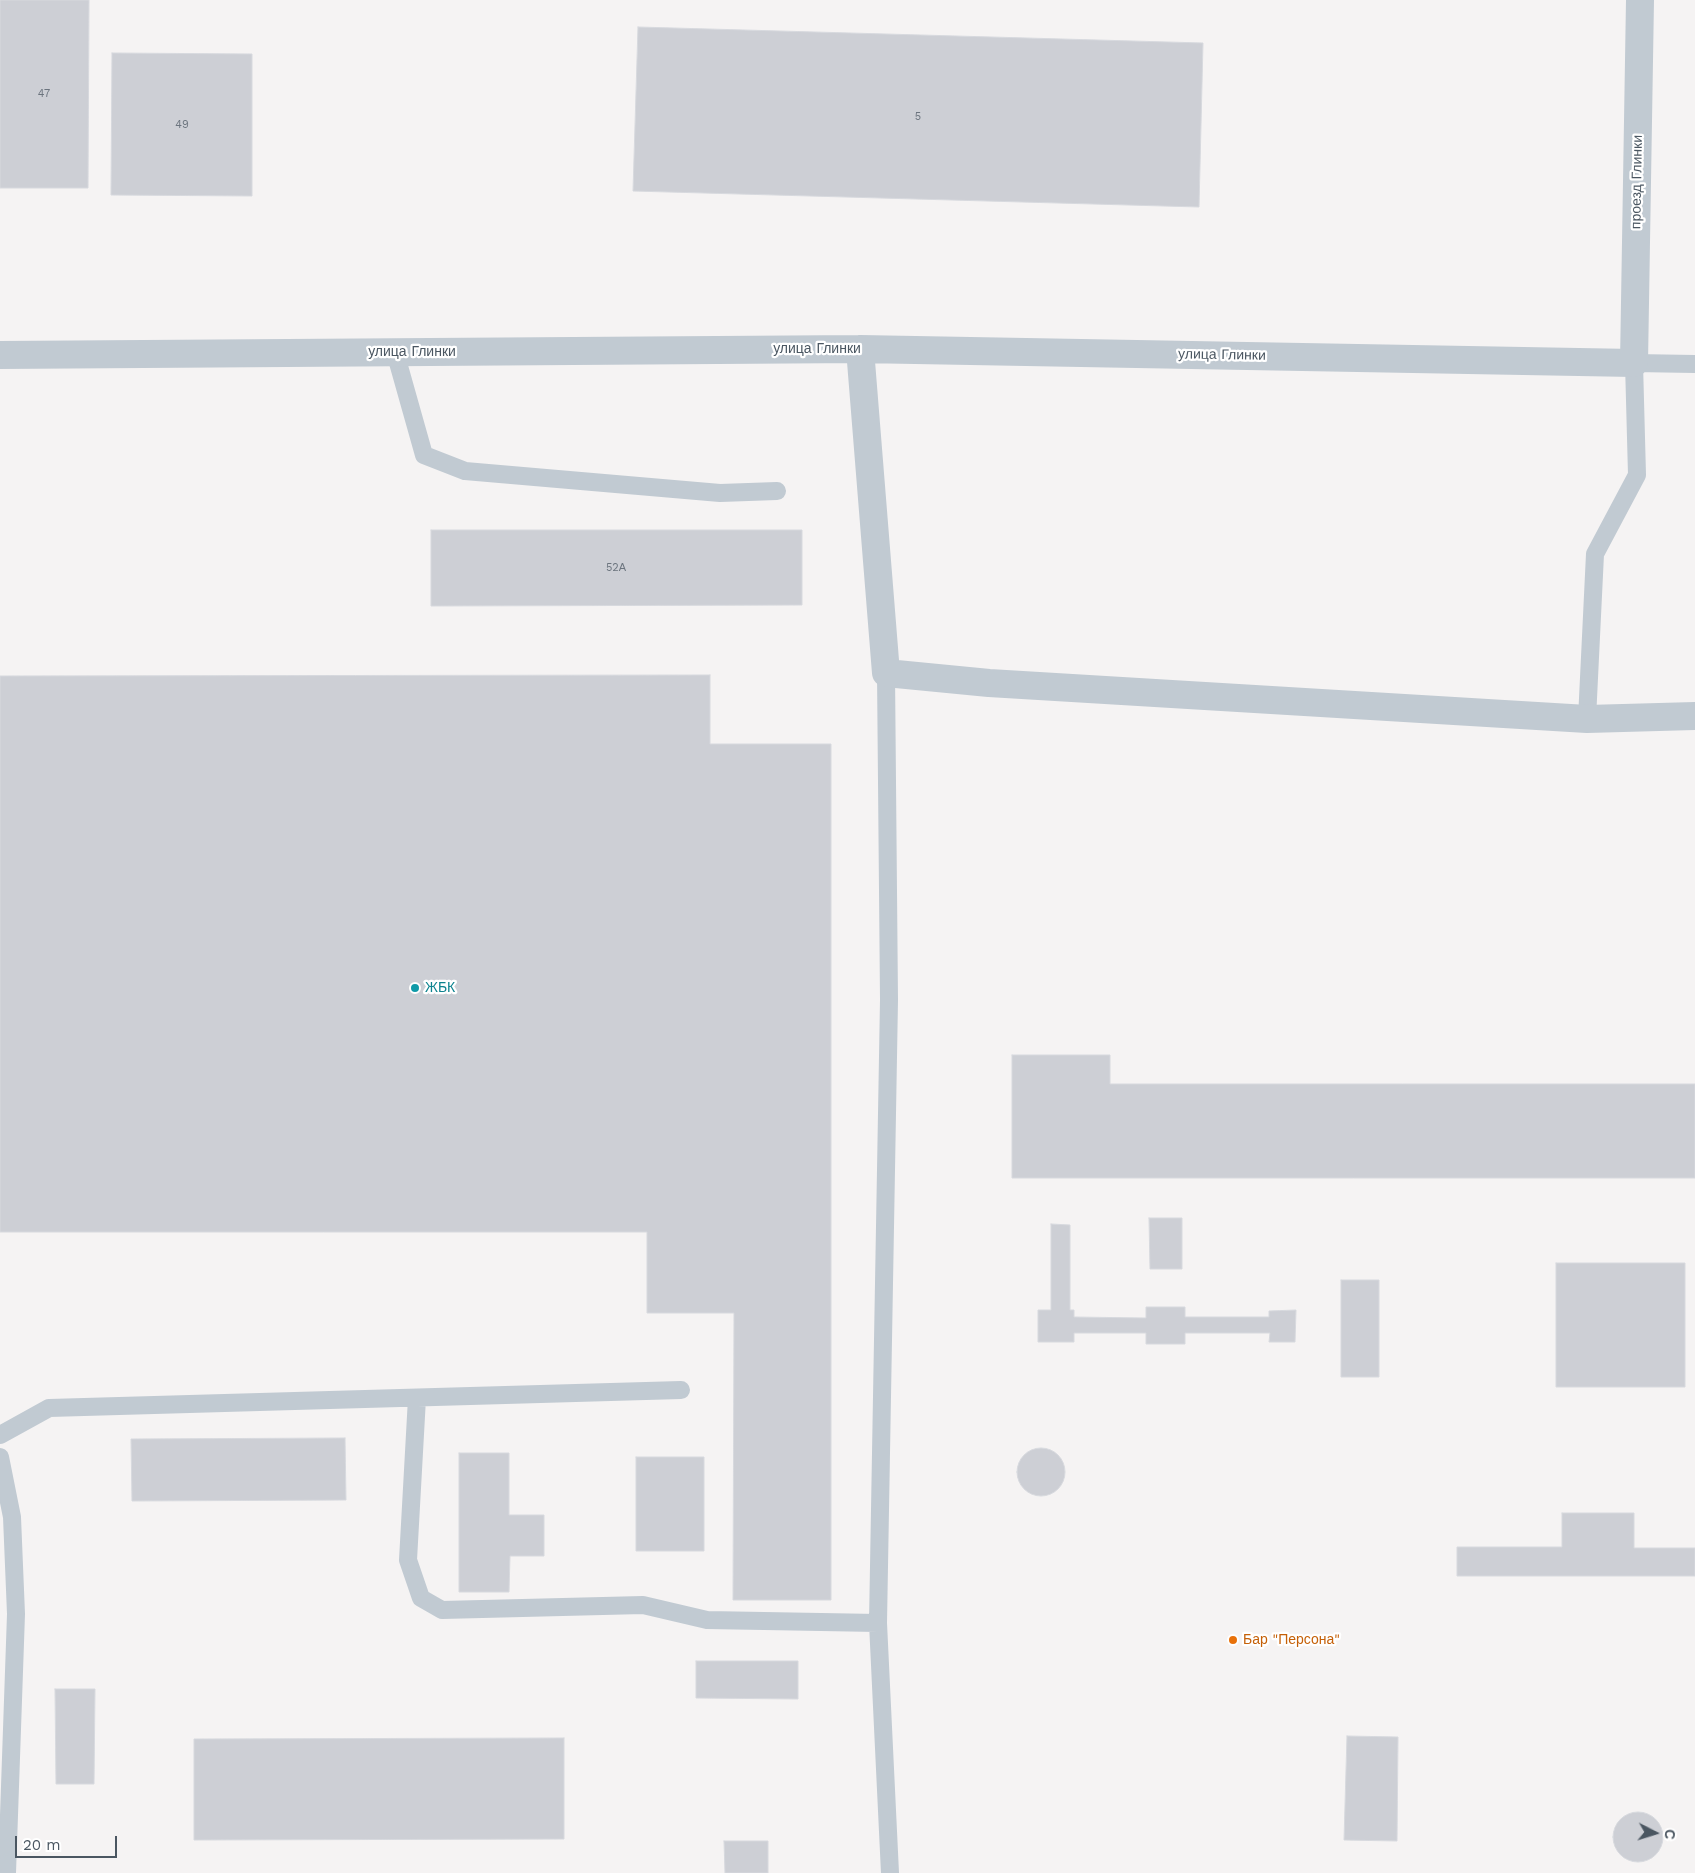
<!DOCTYPE html>
<html>
<head>
<meta charset="utf-8">
<style>
	body { margin:0 }
	#map { position:relative; width:1695px; height:1873px; overflow:hidden; background:#f5f3f3; font-family:"Work Sans",sans-serif }
	canvas { display:block }
	.north { position:absolute; left:1630px; top:1808px; width:50px; height:50px; -webkit-text-stroke:4px #fff; paint-order:stroke; rotate:95deg; font-size:14px; font-weight:700; line-height:20px; text-align:center; color:#4a5661 }
	.north::after { content:''; display:block; margin:auto; width:18px; height:22px; background:#4a5661; clip-path:polygon(50% 0,100% 100%,50% 72%,0 100%) }
	.scale { position:absolute; left:15px; top:1836px; width:102px; height:22px; box-sizing:border-box; border:2px solid #4a5661; border-top:0; padding-left:6px; font-size:15px; line-height:18px; white-space:nowrap; color:#4a5661; -webkit-text-stroke:4px #fff; paint-order:stroke }
</style>
</head>
<body>
<div id="map">
<canvas width="1695" height="1873"></canvas>
<div class="north">С</div>
<div class="scale">20 m</div>
</div>
<script>
const c = document.querySelector('canvas').getContext('2d');
c.lineJoin = 'round';
function fill(path, color) { c.fillStyle = color; c.fill(path, 'evenodd'); }
const shape = rows => new Path2D(rows.map(r => 'M' + r).join(''));
function stroke(path, color, width, dash) { c.strokeStyle = color; c.lineWidth = width; c.lineCap = dash ? 'butt' : 'round'; c.setLineDash(dash || []); c.stroke(path); }
function write(font, color, halo, rows, align = 'center') {
  c.font = font + ' "Work Sans",sans-serif'; c.lineWidth = 4.5; c.setLineDash([]); c.textBaseline = 'middle'; c.strokeStyle = halo; c.fillStyle = color; for (const [text, x, y, turn = 0] of rows) {
    c.save(); c.translate(x, y); c.rotate((+turn || 0) * Math.PI / 180); c.textAlign = isNaN(turn) ? turn : align; if (halo) c.strokeText(text, 0, 0); c.fillText(text, 0, 0); c.restore();
  }
}
const building = shape([
	[0,0,89,0,88,188,0,188,0,0],
	[638,27,1203,43,1199,207,633,191,638,27],
	[112,53,252,54,252,196,111,195,112,53],
	[431,530,802,530,802,605,431,606,431,530],
	[710,675,710,744,831,744,831,1600,733,1600,734,1313,647,1313,647,1232,0,1232,0,676,710,675],
	[1012,1055,1110,1055,1110,1084,1695,1084,1695,1178,1012,1178,1012,1055],
	[1149,1218,1182,1218,1182,1269,1150,1269,1149,1218],
	[1051,1224,1070,1225,1070,1310,1074,1310,1074,1317,1146,1318,1146,1307,1185,1307,1185,1317,1269,1317,1269,1311,1296,1310,1295,1342,1269,1342,1270,1333,1185,1333,1185,1344,1146,1344,1146,1333,1074,1333,1074,1342,1038,1342,1038,1310,1051,1310,1051,1224],
	[1556,1263,1685,1263,1685,1387,1556,1387,1556,1263],
	[1341,1280,1379,1280,1379,1377,1341,1377,1341,1280],
	[345,1438,346,1500,132,1501,131,1439,345,1438],
	'1017 1472a24 24 0 1 1 48 0a24 24 0 1 1-48 0Z',
	[459,1453,509,1453,509,1515,544,1515,544,1556,510,1556,509,1592,459,1592,459,1453],
	[636,1457,704,1457,704,1551,636,1551,636,1457],
	[1562,1513,1634,1513,1634,1548,1695,1548,1695,1576,1457,1576,1457,1547,1562,1547,1562,1513],
	[696,1661,798,1661,798,1699,696,1698,696,1661],
	[55,1689,95,1689,94,1784,56,1784,55,1689],
	[1347,1736,1398,1737,1397,1841,1344,1840,1347,1736],
	[564,1738,564,1839,194,1840,194,1739,564,1738],
	'1613 1837a25 25 0 1 1 50 0a25 25 0 1 1-50 0Z',
	[724,1841,768,1841,768,1873,725,1873,724,1841]
]);
fill(building, '#cdcfd5');
stroke(building, '#d7d9de', 1);
stroke(shape([
	[395,352,424,455,465,471,720,493,777,491],
	[886,673,889,1000,878,1623,890,1873],
	[1587,719,1595,554,1637,475,1634,363,1695,364],
	[417,1398,408,1560,421,1598,442,1610,643,1605,707,1620,878,1623],
	[0,1435,49,1408,681,1390],
	[0,1457,12,1517,16,1614,7,1873]
]), '#c1cad2', 18);
stroke(shape([
	[860,349,886,673,989,683,1587,719,1695,716],
	[0,355,860,349,1634,363,1640,0]
]), '#c1cad2', 28);
for (const [x, y, r, color] of [
	[415,988,5,"#0f9aa8"],
	[1233,1640,5,"#e8710a"]
]) { const dot = new Path2D(); dot.arc(x, y, r, 0, 2 * Math.PI); c.fillStyle = color; c.fill(dot); stroke(dot, '#fff', 2); }
write('11px', '#6b747e', null, [
	["47",44,94],
	["5",918,117],
	["49",182,125],
	["52А",616,568]
]);
write('14px', '#4a5661', '#fff', [
	["проезд Глинки",1637,182,-89],
	["улица Глинки",817,349],
	["улица Глинки",412,352],
	["улица Глинки",1222,355,1]
]);
write('14px', '#0d838f', '#fff', [
	["ЖБК",425,988]
], 'left');
write('14px', '#c56008', '#fff', [
	["Бар \"Персона\"",1243,1640]
], 'left');
</script>
</body>
</html>
